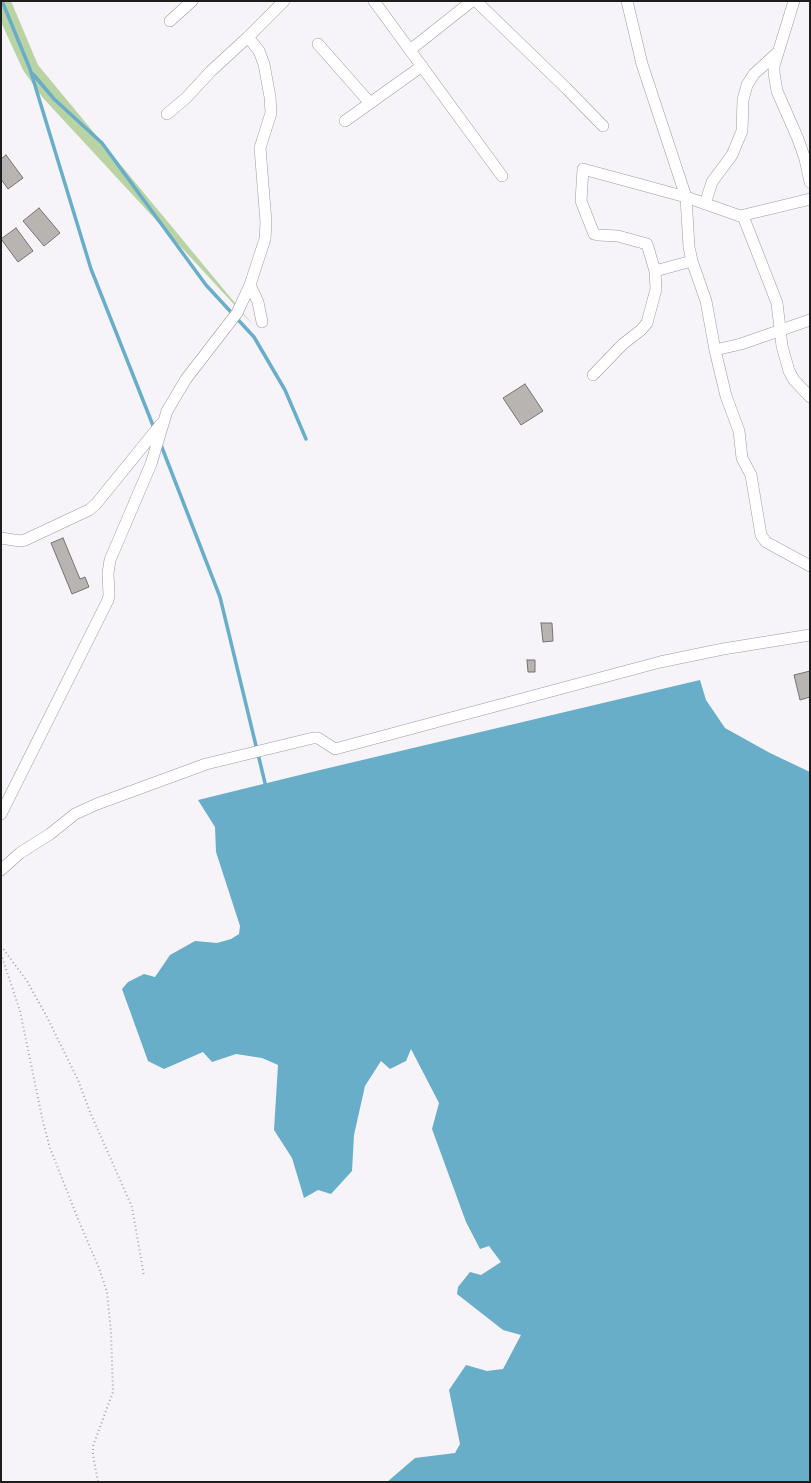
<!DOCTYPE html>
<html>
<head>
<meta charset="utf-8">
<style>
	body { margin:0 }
	#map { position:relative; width:811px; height:1483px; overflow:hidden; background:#f6f4f8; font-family:"Roboto Serif",serif }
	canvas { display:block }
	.frame { position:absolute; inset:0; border:2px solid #1e1d1e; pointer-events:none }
</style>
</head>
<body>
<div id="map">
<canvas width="811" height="1483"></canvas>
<div class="frame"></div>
</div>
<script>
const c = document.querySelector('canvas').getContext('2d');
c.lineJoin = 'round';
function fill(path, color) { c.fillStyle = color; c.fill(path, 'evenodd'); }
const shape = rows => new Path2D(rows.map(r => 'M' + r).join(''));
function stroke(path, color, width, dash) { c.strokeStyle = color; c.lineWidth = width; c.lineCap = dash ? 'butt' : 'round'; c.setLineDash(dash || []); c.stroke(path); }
fill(shape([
	[1,1,11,1,38,65,254,326,43,98,23,70,1,22]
]), '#bad3a4');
fill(shape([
	[700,680,706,700,725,728,770,753,810,772,810,1482,387,1482,415,1458,455,1453,460,1444,449,1390,466,1365,487,1371,503,1369,521,1335,503,1330,457,1294,458,1287,470,1272,481,1275,501,1262,489,1246,480,1249,466,1222,432,1129,439,1103,411,1049,406,1061,390,1069,381,1061,365,1086,354,1135,352,1171,331,1194,318,1190,304,1198,292,1158,274,1130,278,1065,262,1058,236,1054,212,1062,203,1052,164,1069,148,1061,122,989,128,982,144,974,155,977,170,955,195,941,217,943,231,939,239,934,240,926,216,852,215,827,198,800,316,771]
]), '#68aec9');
stroke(shape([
	[2,1,30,69,91,269,154,428],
	[33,74,54,99,102,143,206,285,254,337,285,390,306,439],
	[161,445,220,597,265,783]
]), '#68aec9', 3.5);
const building = shape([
	[6,155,23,178,8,189,1,179,1,159,6,155],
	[39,208,60,233,44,246,23,221,39,208],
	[16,228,33,251,18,262,1,239,16,228],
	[525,384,543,411,521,425,503,398,525,384],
	[63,538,80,579,85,577,89,587,72,594,51,543,63,538],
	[541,623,552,623,553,641,543,642,541,623],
	[527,660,535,660,535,672,528,672,527,660],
	[810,671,810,697,800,700,794,675,810,671]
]);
fill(building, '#b8b4b1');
stroke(building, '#76726f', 1);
const street = shape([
	[374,1,502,176],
	[476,1,567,89,603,126],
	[627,1,642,64,686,197,689,247,692,261,706,301,715,350,741,344,810,320],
	[794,1,774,66,774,73,777,91,798,139,805,159,810,182],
	[170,21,192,1],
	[318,44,370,103],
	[410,50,472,1],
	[167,114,186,98,211,71,248,37],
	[345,121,422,66],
	[705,204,712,182,732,155,742,131,743,100,747,85,754,74,778,52],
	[743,216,777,303,782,346,789,371,794,380,810,397],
	[655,271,647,244,618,236,598,235,594,234,581,201,583,169,686,197,740,216,810,199],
	[250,285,258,302,262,322],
	[715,350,726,396,739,431,742,458,751,475,761,535,766,542,810,566],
	[593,375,623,344,641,330,647,323,656,289,655,271,692,261],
	[1,538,20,541,25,540,89,510,96,504,161,424],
	[1,814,108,600,109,595,108,573,110,560,151,464,167,411,186,379,237,313,250,285,265,239,266,222,260,148,271,113,270,97,264,64,259,51,248,37,284,1],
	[1,870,20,853,50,834,75,814,97,804,206,764,313,738,318,738,335,749,660,662,723,649,810,635]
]);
stroke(street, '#9d9b9f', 12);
stroke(shape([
	[1,946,27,981,48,1019,78,1080,90,1112,132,1207,144,1276],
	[1,954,20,1011,43,1122,50,1148,78,1219,99,1268,107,1292,111,1332,113,1392,93,1446,93,1455,98,1482]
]), '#a9a7aa', 2, [1, 3]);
stroke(street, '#fff', 11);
</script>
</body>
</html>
